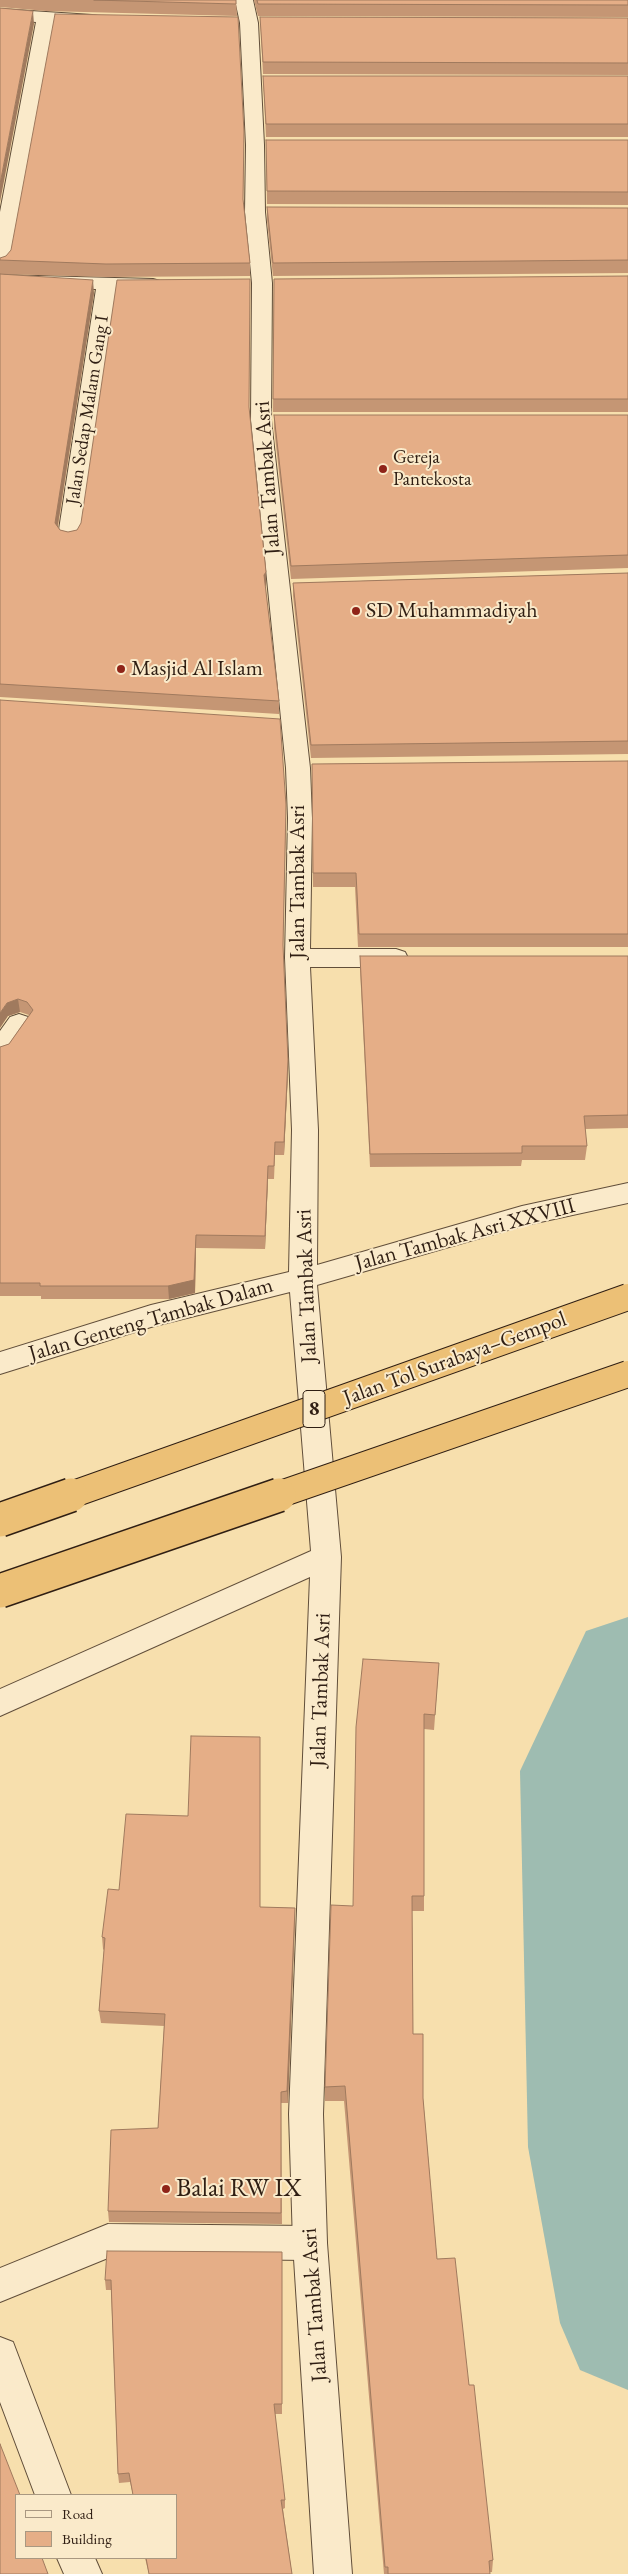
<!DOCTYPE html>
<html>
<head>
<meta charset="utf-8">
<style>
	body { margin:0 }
	#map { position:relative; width:628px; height:2574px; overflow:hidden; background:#f7dfad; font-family:"EB Garamond",serif }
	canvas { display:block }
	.legend { position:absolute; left:15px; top:2494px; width:162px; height:65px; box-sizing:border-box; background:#faeaca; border:1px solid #a99881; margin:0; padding:6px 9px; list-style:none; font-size:15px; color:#2f1e13 }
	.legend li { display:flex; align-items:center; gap:10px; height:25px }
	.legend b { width:25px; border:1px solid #a99881 }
</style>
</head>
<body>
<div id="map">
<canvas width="628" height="2574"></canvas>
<ul class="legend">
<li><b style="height:6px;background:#faeaca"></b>Road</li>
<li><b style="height:14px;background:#e5ae87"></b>Building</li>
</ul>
</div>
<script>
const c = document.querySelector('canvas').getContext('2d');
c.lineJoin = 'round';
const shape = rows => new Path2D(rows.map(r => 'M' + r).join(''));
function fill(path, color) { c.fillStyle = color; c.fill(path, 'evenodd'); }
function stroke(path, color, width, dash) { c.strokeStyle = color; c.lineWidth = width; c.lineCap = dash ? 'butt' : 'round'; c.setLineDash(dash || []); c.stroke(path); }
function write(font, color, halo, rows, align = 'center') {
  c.font = font + ' "EB Garamond",serif'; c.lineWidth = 4; c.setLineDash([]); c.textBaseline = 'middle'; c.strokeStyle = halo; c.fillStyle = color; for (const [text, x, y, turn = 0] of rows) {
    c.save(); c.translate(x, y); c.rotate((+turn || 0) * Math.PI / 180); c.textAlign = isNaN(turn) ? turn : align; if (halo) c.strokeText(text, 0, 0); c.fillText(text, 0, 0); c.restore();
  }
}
fill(shape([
	[628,1617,628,2390,580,2370,560,2323,528,2147,520,1771,586,1631,628,1617]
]), '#9ebcb1');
const lane = shape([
	[108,2224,310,2226,322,2231,327,2243,322,2255,310,2260,108,2258,0,2302,0,2268,108,2224]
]);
const street = shape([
	[235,0,253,0,258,23,264,145,265,212,272,283,271,420,310,768,312,818,310,949,396,949,405,952,408,958,405,964,396,967,310,967,318,1130,317,1265,522,1206,628,1183,628,1203,522,1226,317,1285,341,1557,323,2114,327,2243,352,2574,314,2574,293,2243,289,2114,310,1577,0,1716,0,1689,311,1551,290,1292,151,1327,0,1374,0,1352,151,1305,289,1272,292,1130,285,958,288,818,286,768,251,420,252,283,245,212,246,145,240,23,235,0],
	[0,9,92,15,98,16,101,20,98,24,92,25,54,23,10,263,7,267,0,269,0,212,36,22,0,19,0,9],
	[0,275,153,279,160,281,163,285,160,289,153,291,116,290,80,536,77,541,69,543,61,541,58,536,96,289,0,287,0,275],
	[19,1014,28,1017,32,1023,9,1056,0,1059,0,1031,10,1017,19,1014],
	[0,2337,13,2342,71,2495,35,2495,0,2402,0,2337],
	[57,2558,95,2558,102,2574,64,2574,57,2558]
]);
stroke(lane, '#614e3a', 2);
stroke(street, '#614e3a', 2);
fill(lane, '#faeaca');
fill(street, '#faeaca');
const highwayBridgeFar1 = shape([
	[68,1496,628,1297],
	[275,1496,628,1374]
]);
const highwayBridge = shape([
	[0,1520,71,1495],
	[0,1591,279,1495]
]);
stroke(highwayBridgeFar1, '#2f1e13', 28, []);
stroke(highwayBridge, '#2f1e13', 36, []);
stroke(highwayBridgeFar1, '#ecc076', 26);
stroke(highwayBridge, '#ecc076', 33);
fill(shape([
	[0,0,236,0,237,16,46,11,0,7],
	[254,0,628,0,628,17,258,16],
	[260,17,628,18,628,75,263,74],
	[263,76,628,76,628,137,266,137],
	[244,132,243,203,250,263,250,276,107,277,0,274,0,260,6,256],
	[266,140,628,140,628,205,267,204],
	[267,207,628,208,628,273,273,276,267,220],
	[0,274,94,293,58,526,60,530,68,532,77,530,249,410,266,572,266,585,265,586,279,701,279,714,0,697,0,698],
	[628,276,628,412,273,412,274,279],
	[274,415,628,415,628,568,291,579,274,428],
	[628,573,628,754,311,758,293,596,293,583],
	[0,700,286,818,283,952,288,1073,284,1155,275,1155,274,1179,268,1179,265,1249,196,1248,195,1293,169,1299,41,1299,41,1296,0,1296,0,1047,9,1044,29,1015,20,1012,8,1016],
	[628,761,628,947,358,947,355,887,313,887,312,764],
	[360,956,628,956,628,1128,585,1129,587,1146,585,1160,522,1160,521,1166,370,1167,360,969],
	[439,1663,434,1730,424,1729,424,1911,412,1911,413,2034,423,2098,437,2259,469,2385,493,2560,492,2572,490,2572,490,2574,384,2574,344,2101,325,2101,325,2087,353,1906],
	[260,1907,295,1908,288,2103,281,2103,282,2224,109,2222,108,2211,158,2128,164,2026,101,2023,99,2011,104,1950,103,1949,102,1937],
	[282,2252,282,2414,275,2414,285,2500,285,2508,283,2509,292,2574,149,2574,145,2558,176,2558,176,2495,133,2495,130,2482,119,2483,118,2474,111,2290,106,2290,105,2280]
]), '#c59674');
fill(shape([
	[33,11,34,24,0,202,0,184],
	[93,280,94,293,56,536,55,523],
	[266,572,266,585,264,588,264,575],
	[18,999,20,1012,8,1016,0,1028,0,1013,7,1003],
	[288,1060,288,1073,284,1155,284,1142],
	[268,1166,268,1179,265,1249,265,1236],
	[196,1235,196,1248,195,1293,169,1299,168,1286],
	[295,1908,295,1920,288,2103,287,2091]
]), '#a07a5e');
const building = shape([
	[94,0,236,0,236,4,94,0],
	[257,0,628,0,628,5,258,4,257,0],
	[0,8,33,11,0,184,0,8],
	[55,14,238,17,244,132,243,199,250,263,106,264,0,260,0,258,6,256,11,250,55,14],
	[260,17,628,18,628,63,263,62,260,17],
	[263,76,628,76,628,124,266,124,263,76],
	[266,140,628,140,628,192,267,191,266,140],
	[267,207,628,208,628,260,273,263,267,207],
	[0,274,93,280,55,523,60,530,68,532,77,530,81,523,117,280,250,279,249,407,266,572,264,575,279,701,0,684,0,274],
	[628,276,628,399,273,399,274,279,628,276],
	[274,415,628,415,628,555,291,566,274,415],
	[628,573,628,741,311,745,293,583,628,573],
	[0,700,280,719,286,805,283,945,288,1060,284,1142,275,1142,274,1166,268,1166,265,1236,196,1235,194,1280,168,1286,40,1286,40,1283,0,1283,0,1047,9,1044,33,1010,27,1002,18,999,7,1003,0,1013,0,700],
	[628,761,628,934,359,934,356,873,313,873,312,764,628,761],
	[360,956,628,956,628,1115,584,1116,587,1146,522,1146,522,1153,370,1154,360,956],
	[363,1659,439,1663,435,1715,424,1714,424,1896,412,1896,413,2034,423,2034,423,2098,437,2259,455,2258,469,2385,474,2385,493,2560,489,2561,490,2574,388,2574,388,2567,385,2567,345,2086,325,2087,331,1905,353,1906,356,1727,363,1659],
	[191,1736,260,1737,260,1907,295,1908,287,2091,281,2092,281,2213,108,2211,111,2130,158,2128,165,2014,99,2011,105,1938,102,1937,108,1889,119,1890,126,1814,188,1816,191,1736],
	[107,2251,282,2252,282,2404,274,2404,285,2500,281,2500,292,2574,149,2574,146,2558,176,2558,176,2495,133,2495,129,2473,118,2474,111,2280,105,2280,107,2251],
	[0,2444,20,2495,16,2495,16,2558,42,2558,48,2574,0,2574,0,2444]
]);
fill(building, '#e5ae87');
stroke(building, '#a07a5e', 1);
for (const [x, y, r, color] of [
	[383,469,5,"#8f2418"],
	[356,611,5,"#8f2418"],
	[121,669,5,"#8f2418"],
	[166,2189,5,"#8f2418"]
]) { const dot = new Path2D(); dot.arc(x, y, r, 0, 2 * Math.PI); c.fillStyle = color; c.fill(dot); stroke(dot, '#faeaca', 2); }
write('19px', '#2f1e13', '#faeaca', [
	["Jalan Sedap Malam Gang I",88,410,-81]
]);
write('19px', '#2f1e13', '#faeaca', [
	["Gereja",393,458],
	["Pantekosta",393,480]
], 'left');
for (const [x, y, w] of [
	[314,1409,22]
]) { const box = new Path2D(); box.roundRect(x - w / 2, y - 18.5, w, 37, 4); c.fillStyle = '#faeaca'; c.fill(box); stroke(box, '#2f1e13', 1); }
write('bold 21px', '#2f1e13', null, [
	["8",314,1409]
]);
write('22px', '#2f1e13', '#faeaca', [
	["Jalan Tambak Asri",268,478,-94],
	["Jalan Tambak Asri",298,882,-90],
	["Jalan Tambak Asri XXVIII",465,1235,-15],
	["Jalan Tambak Asri",307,1286,-92],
	["Jalan Genteng Tambak Dalam",151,1320,-16],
	["Jalan Tol Surabaya–Gempol",455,1359,-20],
	["Jalan Tambak Asri",321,1690,-88],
	["Jalan Tambak Asri",315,2305,-94]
]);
write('22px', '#2f1e13', '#faeaca', [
	["SD Muhammadiyah",366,611],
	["Masjid Al Islam",131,669]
], 'left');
write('26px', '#2f1e13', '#faeaca', [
	["Balai RW IX",176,2189]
], 'left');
</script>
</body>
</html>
